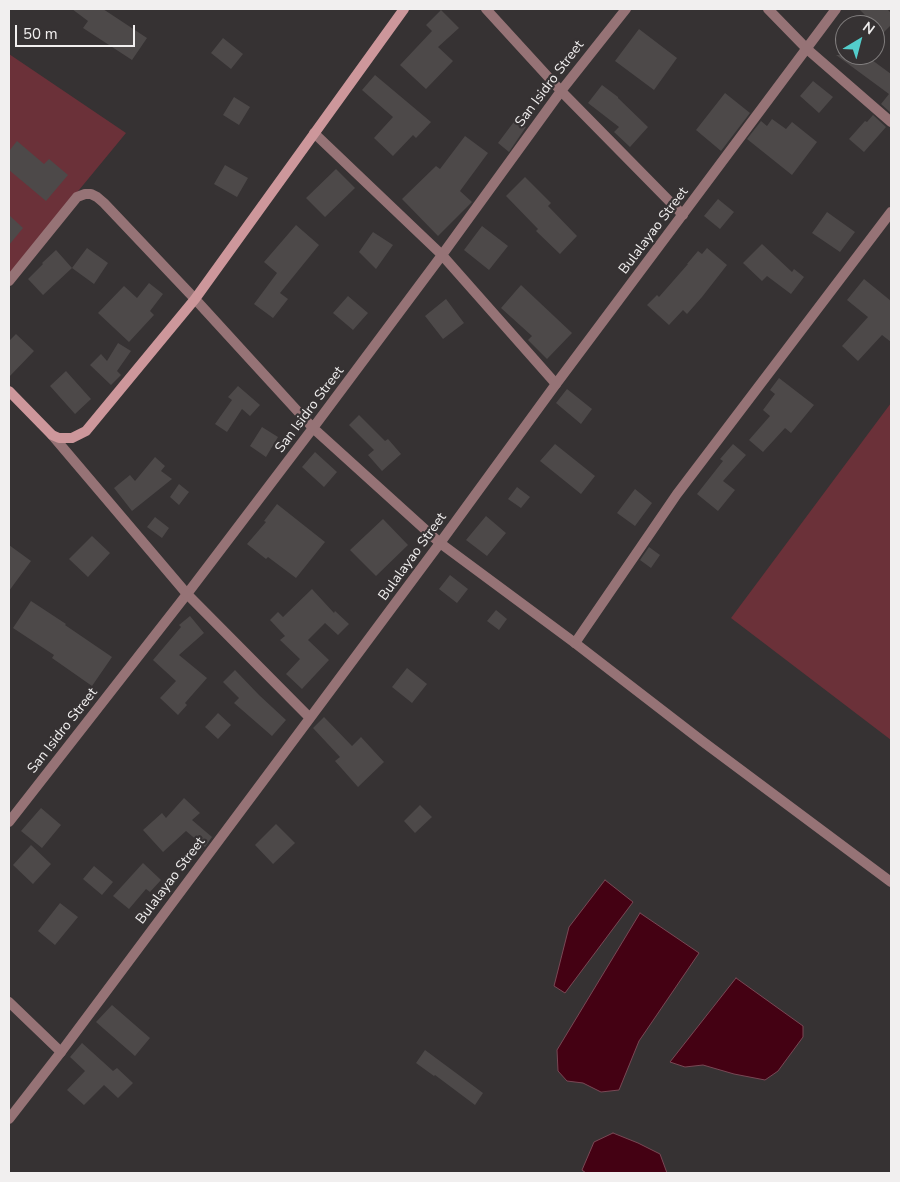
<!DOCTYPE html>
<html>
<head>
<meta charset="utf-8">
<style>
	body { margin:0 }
	#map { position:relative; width:900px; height:1182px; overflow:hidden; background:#363233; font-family:"Nunito Sans",sans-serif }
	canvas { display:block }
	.frame { position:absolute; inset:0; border:10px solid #f1efef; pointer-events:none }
	.north { position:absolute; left:835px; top:15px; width:50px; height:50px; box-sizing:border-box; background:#363233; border:1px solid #817e7e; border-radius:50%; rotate:37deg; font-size:14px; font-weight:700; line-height:20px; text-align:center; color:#f1efef }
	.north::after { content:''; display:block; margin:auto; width:18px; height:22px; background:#53cdcb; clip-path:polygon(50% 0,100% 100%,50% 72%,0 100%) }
	.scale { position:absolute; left:15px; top:25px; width:120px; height:22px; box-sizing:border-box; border:2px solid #f1efef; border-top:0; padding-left:6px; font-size:15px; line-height:18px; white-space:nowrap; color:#f1efef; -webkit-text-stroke:4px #363233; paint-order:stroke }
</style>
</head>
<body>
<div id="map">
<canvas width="900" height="1182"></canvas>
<div class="frame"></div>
<div class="north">N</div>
<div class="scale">50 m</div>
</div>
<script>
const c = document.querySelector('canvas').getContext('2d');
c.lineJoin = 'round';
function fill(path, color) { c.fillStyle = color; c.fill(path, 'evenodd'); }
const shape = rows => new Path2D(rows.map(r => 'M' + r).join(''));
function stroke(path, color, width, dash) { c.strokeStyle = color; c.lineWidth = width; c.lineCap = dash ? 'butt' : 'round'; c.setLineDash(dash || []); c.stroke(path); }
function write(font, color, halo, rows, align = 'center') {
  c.font = font + ' "Nunito Sans",sans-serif'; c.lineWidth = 4.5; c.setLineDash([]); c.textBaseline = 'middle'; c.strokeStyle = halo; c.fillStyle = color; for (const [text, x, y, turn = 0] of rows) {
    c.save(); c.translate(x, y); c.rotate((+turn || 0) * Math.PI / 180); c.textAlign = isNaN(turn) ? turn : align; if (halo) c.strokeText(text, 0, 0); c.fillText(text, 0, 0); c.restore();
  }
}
fill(shape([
	[9,54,126,133,9,275],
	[891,403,891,740,731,618]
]), '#6b3139');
const water = shape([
	[605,880,633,902,565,993,554,986,569,927,605,880],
	[640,913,699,953,639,1041,619,1090,601,1092,583,1083,567,1081,558,1071,557,1050,640,913],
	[736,978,803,1026,803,1037,778,1071,765,1080,734,1074,703,1065,685,1067,670,1062,736,978],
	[613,1133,638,1143,660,1154,667,1173,586,1173,582,1170,594,1142,613,1133]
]);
fill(water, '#440113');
stroke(water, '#784855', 1);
fill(shape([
	[72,9,103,9,147,38,132,60,83,28,88,21],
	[859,9,887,9,891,13,891,25,883,33],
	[441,10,459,28,438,47,453,61,426,89,400,65,432,31,426,25],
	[639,29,677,58,654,90,615,61],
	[223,38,243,54,231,69,211,53],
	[836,55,866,55,865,56,871,61,872,60,891,74,891,113,881,104,889,94],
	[375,75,431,122,416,138,413,135,393,156,374,138,393,117,362,90],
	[813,81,833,97,819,113,800,96],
	[602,85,618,97,618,98,648,127,630,147,614,132,619,127,588,103],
	[725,93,750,113,721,151,696,130],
	[234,97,250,107,239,125,223,115],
	[873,115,886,127,864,152,849,139,865,121,867,122],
	[516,119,526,127,509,152,498,143],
	[772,119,786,129,792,122,817,142,792,175,747,139,761,121,767,126],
	[465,136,488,153,460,191,472,202,438,236,402,199,436,166,440,169],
	[17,141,44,164,49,159,68,175,46,201,9,170,9,151],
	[225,165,248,178,237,197,214,184],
	[336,169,355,188,325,217,306,198],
	[525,177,551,203,548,206,577,236,560,254,536,231,538,229,506,196],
	[718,199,734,212,720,229,704,216],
	[827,212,855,232,840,252,812,233],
	[9,215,23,228,9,245],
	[296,225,319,245,280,293,288,299,273,318,254,304,277,273,264,262],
	[482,226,508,246,489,270,464,250],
	[373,232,393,245,376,269,359,252],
	[762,244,792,272,794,269,804,277,791,294,767,276,762,281,743,263],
	[87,248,108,263,94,284,72,268],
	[707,248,727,265,702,297,687,314,683,310,669,325,647,305,657,295,659,297,688,264,687,264,698,251,702,254],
	[56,250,72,268,43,295,28,279,43,264,42,263],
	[864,279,891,301,891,342,882,335,858,361,842,346,868,317,847,300],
	[149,283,163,294,150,311,154,315,129,342,98,313,124,286,137,298],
	[521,285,572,333,547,359,528,340,532,336,501,308],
	[348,296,368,313,353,330,333,313],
	[446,299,464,323,443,339,425,316],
	[16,334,34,351,9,377,9,341],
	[118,343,131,351,117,371,121,375,111,385,90,365,101,354,107,361],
	[66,371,91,399,75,414,50,386],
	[779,378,814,405,791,433,785,428,763,452,749,440,770,416,763,410,775,394,770,390],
	[238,386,260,405,250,416,242,409,227,432,215,424,232,400,228,397],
	[567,389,592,409,581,424,556,403],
	[359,415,385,441,388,439,401,454,382,471,368,455,374,450,349,425],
	[262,427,278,437,266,457,250,446],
	[555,444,595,476,581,494,540,461],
	[733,444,746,455,723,481,735,490,718,511,697,494,723,461,720,459],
	[315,452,337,472,324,487,302,467],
	[155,457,165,466,161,471,172,479,132,511,114,488,130,475,135,481],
	[179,484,189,492,179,505,170,497],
	[517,487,530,497,521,508,508,499],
	[635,489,652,503,635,526,617,513],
	[277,504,325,542,296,578,268,557,266,559,247,544,266,522,264,521],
	[486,516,506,533,487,556,466,540],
	[155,517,169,528,162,538,147,527],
	[383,519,408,545,376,576,350,550],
	[92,536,110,553,88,577,69,559],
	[9,545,31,561,9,591],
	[649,547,660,555,651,568,640,560],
	[450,575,468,589,457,603,439,589],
	[312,589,334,613,335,611,349,624,338,635,325,623,308,640,329,660,302,689,286,674,300,659,280,640,285,636,270,620,278,612,283,617],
	[31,601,66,624,65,625,112,657,92,686,52,658,54,655,13,628],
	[496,610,507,619,499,630,487,621],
	[190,616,204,633,179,655,207,678,185,703,187,705,178,715,160,698,176,681,153,660,181,627,179,625],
	[407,668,427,684,412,703,392,687],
	[235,670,259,695,286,720,272,736,234,703,239,698,223,682],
	[218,713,231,725,218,739,205,727],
	[324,717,352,746,361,737,384,762,358,787,335,761,340,757,313,728],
	[184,798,200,813,192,820,212,837,205,847,186,831,163,852,143,830,162,813,166,818],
	[420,805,432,817,415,833,404,821],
	[41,808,61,825,42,848,21,831],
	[276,824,295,843,273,864,255,845],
	[31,845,51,864,33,884,13,865],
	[143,863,161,880,150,892,146,889,129,909,113,896],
	[94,866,113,882,102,895,83,879],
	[60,903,78,917,55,945,38,931],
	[112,1005,150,1038,135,1056,96,1022],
	[82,1043,113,1071,117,1068,133,1083,118,1098,104,1085,84,1105,67,1090,85,1071,70,1057],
	[425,1050,483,1093,475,1105,435,1075,434,1076,416,1063]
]), '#4d4949');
stroke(shape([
	[486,9,561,91,683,215],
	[768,9,807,49,891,122],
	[314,133,442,255,556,384],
	[9,281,77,197,85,194,91,194,97,197,104,203,195,299,313,428,440,543],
	[575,643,677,494,891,212],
	[9,822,187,594,313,428,442,255,561,91,626,9],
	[9,1002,61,1052]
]), '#967376', 10);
stroke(shape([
	[52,435,187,594,310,718],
	[440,543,575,643,702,741,891,882],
	[9,1119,61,1052,310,718,440,543,556,384,836,9]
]), '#967376', 10);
stroke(shape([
	[9,391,52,435,59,438,72,438,86,431,195,299,404,9]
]), '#cd979b', 10);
write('14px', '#f1efef', '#363233', [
	["San Isidro Street",550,84,-53],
	["Bulalayao Street",654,231,-53],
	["San Isidro Street",310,410,-53],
	["Bulalayao Street",413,557,-54],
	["San Isidro Street",63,731,-52],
	["Bulalayao Street",171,881,-53]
]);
</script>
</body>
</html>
